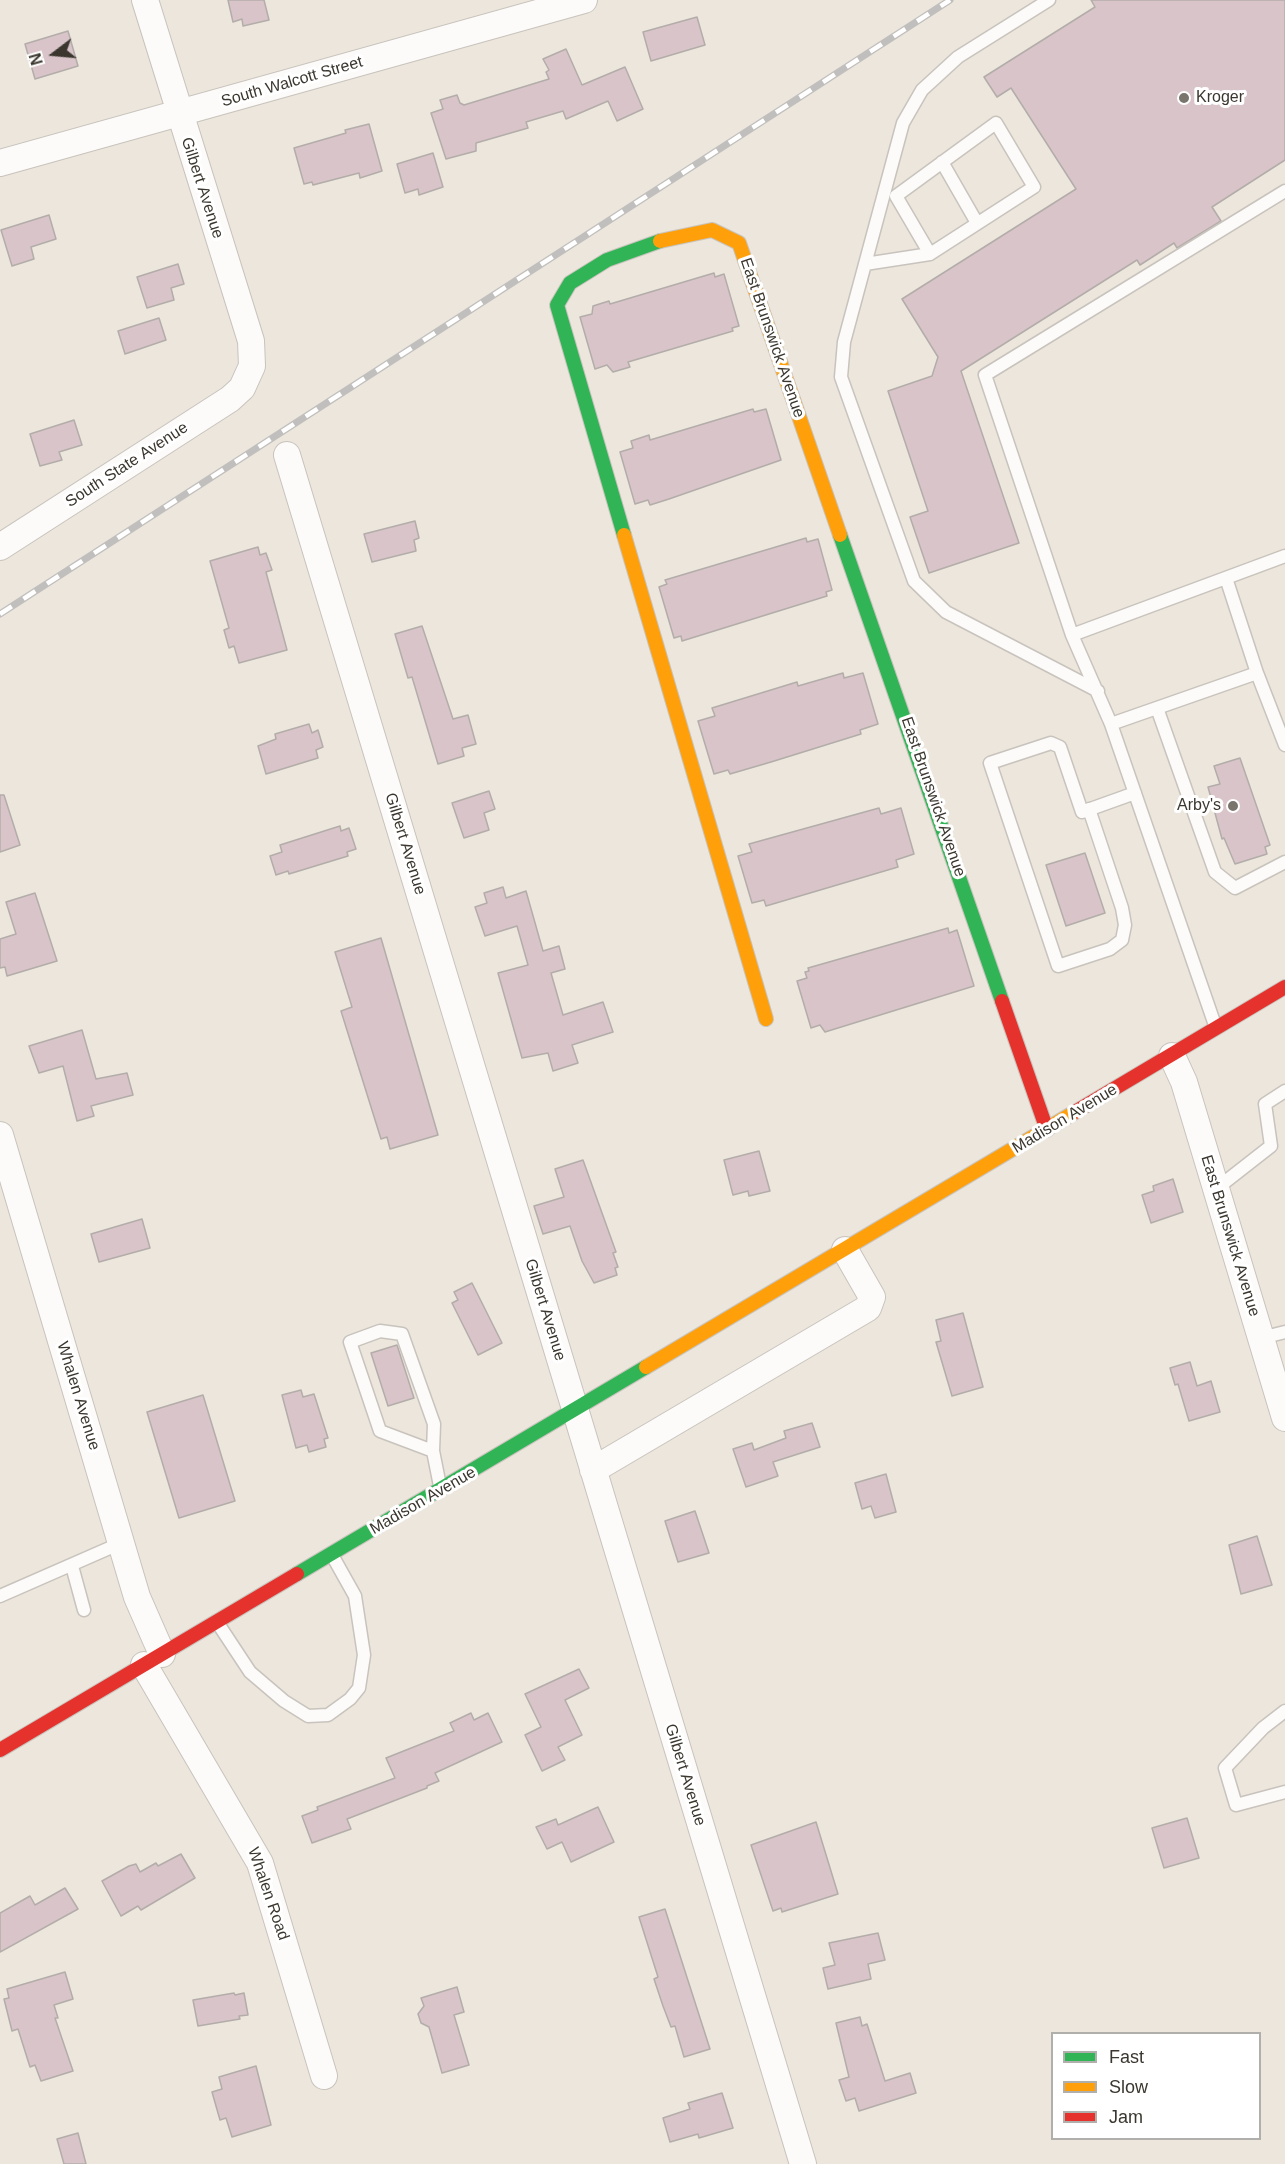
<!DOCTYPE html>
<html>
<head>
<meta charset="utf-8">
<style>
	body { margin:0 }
	#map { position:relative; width:1285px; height:2164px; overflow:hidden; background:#ece6dc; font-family:Arial,sans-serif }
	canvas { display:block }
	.legend { position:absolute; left:1051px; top:2032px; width:210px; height:108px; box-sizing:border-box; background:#fff; border:2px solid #b1afac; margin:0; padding:8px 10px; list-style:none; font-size:18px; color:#3b372f }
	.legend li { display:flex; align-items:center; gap:12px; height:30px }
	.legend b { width:30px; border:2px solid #b1afac }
	.north { position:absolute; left:24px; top:24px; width:60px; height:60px; -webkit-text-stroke:4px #fff; paint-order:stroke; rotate:254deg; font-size:16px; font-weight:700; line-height:24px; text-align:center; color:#3b372f }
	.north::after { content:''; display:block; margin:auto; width:21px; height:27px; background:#3b372f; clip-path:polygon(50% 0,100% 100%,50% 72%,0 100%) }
</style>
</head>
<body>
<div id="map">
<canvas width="1285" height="2164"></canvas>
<ul class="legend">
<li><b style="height:8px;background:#30b455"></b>Fast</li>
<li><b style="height:8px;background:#ff9f0a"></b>Slow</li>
<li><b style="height:8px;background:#e5322d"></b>Jam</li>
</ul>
<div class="north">N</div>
</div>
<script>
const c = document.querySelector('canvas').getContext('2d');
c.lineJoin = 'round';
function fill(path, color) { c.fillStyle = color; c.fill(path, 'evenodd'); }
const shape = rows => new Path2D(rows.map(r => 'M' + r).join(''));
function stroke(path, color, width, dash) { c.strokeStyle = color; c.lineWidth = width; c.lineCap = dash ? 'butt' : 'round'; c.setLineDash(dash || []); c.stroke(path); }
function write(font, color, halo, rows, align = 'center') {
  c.font = font + ' Arial,sans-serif'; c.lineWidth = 6; c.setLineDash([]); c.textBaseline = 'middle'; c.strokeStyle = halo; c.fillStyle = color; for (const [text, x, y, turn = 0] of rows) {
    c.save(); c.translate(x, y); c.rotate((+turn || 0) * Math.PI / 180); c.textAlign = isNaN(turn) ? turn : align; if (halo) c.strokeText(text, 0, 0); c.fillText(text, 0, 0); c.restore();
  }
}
const building = shape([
	[228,0,264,0,269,20,243,26,242,19,233,22,228,0],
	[1091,0,1285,0,1285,160,1212,207,1221,221,1177,248,1174,243,1140,265,1137,260,961,371,1019,543,929,573,910,517,928,511,888,391,932,376,938,357,902,299,1076,189,1011,88,997,97,984,77,1095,7,1091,0],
	[697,17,705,45,651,61,643,32,697,17],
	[68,31,78,66,35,79,25,44,68,31],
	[566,49,582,85,625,67,643,109,617,121,608,101,566,119,563,111,526,122,528,128,476,143,476,151,446,159,431,113,443,109,440,100,457,95,460,103,464,105,549,79,546,72,549,70,543,59,566,49],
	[369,124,382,171,360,178,359,173,313,185,312,182,304,184,294,148,346,133,345,130,369,124],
	[433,153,443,187,419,195,418,189,405,193,397,164,433,153],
	[49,215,56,239,31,247,34,259,12,266,1,230,49,215],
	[178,264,184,284,171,288,174,300,147,308,137,277,178,264],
	[714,273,715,277,724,274,739,326,732,328,733,331,628,362,630,367,613,372,607,365,595,369,580,317,592,314,593,306,609,301,610,304,714,273],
	[159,318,166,340,125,354,118,331,159,318],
	[753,409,754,412,766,409,781,460,669,499,650,505,648,500,635,504,620,452,633,448,631,441,649,435,650,440,753,409],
	[74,420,82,445,59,452,62,460,40,466,30,434,74,420],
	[415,521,419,538,414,540,416,551,372,562,364,534,415,521],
	[806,538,807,542,818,539,832,590,826,592,827,596,682,641,681,636,674,638,659,587,667,584,665,580,806,538],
	[258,547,260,555,266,553,272,570,266,572,287,650,239,663,234,646,229,648,224,630,229,628,210,561,258,547],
	[422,626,453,719,468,715,476,744,462,748,464,756,438,764,412,677,408,678,395,634,422,626],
	[843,673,844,678,863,673,878,724,860,730,861,734,771,762,730,774,728,770,714,774,698,721,715,716,712,708,797,682,798,686,843,673],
	[309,724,312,733,318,730,323,747,316,750,318,758,266,774,258,746,276,739,275,734,309,724],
	[1240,758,1270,845,1265,847,1267,854,1235,864,1224,838,1222,839,1208,787,1220,784,1214,766,1240,758],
	[489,791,495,809,484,813,489,830,464,838,452,803,489,791],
	[0,795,4,795,20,845,0,852,0,795],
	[879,808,881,814,901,808,914,854,896,860,898,867,766,906,764,900,752,903,738,856,752,852,749,844,879,808],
	[340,826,341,831,349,828,356,849,347,852,348,856,289,874,288,871,276,875,270,856,282,852,280,845,340,826],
	[1085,853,1105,913,1066,926,1046,865,1085,853],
	[503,887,506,898,526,891,543,951,559,946,565,969,551,973,563,1015,603,1002,613,1032,572,1045,578,1063,553,1071,548,1053,522,1058,498,973,528,965,517,926,485,936,475,907,487,903,484,893,503,887],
	[35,893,57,961,7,976,5,967,0,968,0,939,16,934,6,902,35,893],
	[948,928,949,933,957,930,974,986,825,1032,820,1025,811,1028,797,981,807,978,805,972,809,971,808,968,948,928],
	[381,938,438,1135,390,1149,387,1137,381,1139,341,1011,352,1007,335,952,381,938],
	[82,1030,96,1079,127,1073,133,1095,91,1106,94,1116,77,1121,63,1066,39,1073,29,1046,82,1030],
	[759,1151,770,1191,749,1196,748,1191,733,1195,724,1160,759,1151],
	[583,1160,616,1252,613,1253,618,1267,615,1268,617,1275,594,1283,582,1261,570,1226,543,1234,534,1206,564,1197,555,1169,583,1160],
	[1173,1179,1183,1212,1151,1223,1142,1195,1154,1191,1153,1186,1173,1179],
	[142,1219,150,1248,99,1262,91,1234,142,1219],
	[472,1283,502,1343,478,1355,452,1303,458,1300,454,1292,472,1283],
	[963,1313,983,1387,952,1396,936,1342,941,1341,936,1320,963,1313],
	[397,1345,414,1398,388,1406,371,1353,397,1345],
	[1190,1362,1197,1386,1211,1381,1220,1412,1189,1421,1178,1384,1175,1385,1170,1368,1190,1362],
	[301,1390,303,1397,314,1394,328,1438,324,1439,326,1447,309,1452,307,1445,296,1448,282,1395,301,1390],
	[203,1395,235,1501,179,1518,147,1412,203,1395],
	[812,1423,820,1447,773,1462,778,1476,746,1487,733,1449,752,1443,754,1450,786,1438,784,1431,812,1423],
	[886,1474,896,1512,875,1518,871,1506,862,1509,855,1483,886,1474],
	[695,1511,709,1553,678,1562,665,1521,695,1511],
	[1257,1536,1272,1585,1241,1594,1229,1545,1257,1536],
	[579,1669,589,1688,565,1700,582,1735,558,1747,565,1760,542,1771,525,1735,541,1727,525,1694,579,1669],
	[471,1713,474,1720,488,1713,502,1742,435,1773,439,1781,427,1786,427,1788,347,1819,351,1829,312,1843,302,1816,318,1810,317,1807,395,1778,386,1758,454,1731,450,1723,471,1713],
	[598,1807,614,1842,571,1862,562,1842,547,1849,536,1827,556,1819,558,1825,598,1807],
	[1187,1818,1199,1858,1164,1868,1152,1828,1187,1818],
	[816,1822,838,1894,782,1912,781,1908,773,1911,751,1845,816,1822],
	[181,1854,195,1878,141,1910,138,1906,121,1916,102,1881,129,1866,136,1864,140,1872,156,1863,158,1866,181,1854],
	[65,1888,78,1909,0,1952,0,1913,30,1896,35,1905,65,1888],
	[665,1909,710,2049,684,2057,675,2026,671,2027,663,2006,654,1979,658,1977,639,1917,665,1909],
	[878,1933,885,1960,868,1964,871,1979,828,1989,823,1968,835,1965,829,1943,878,1933],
	[65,1972,73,1999,54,2005,58,2018,55,2018,73,2071,41,2081,35,2065,30,2067,18,2029,12,2031,4,1999,9,1998,7,1989,65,1972],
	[457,1987,464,2012,454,2015,469,2065,442,2073,429,2027,421,2023,418,2014,424,2006,421,1998,457,1987],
	[234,1993,235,1995,244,1993,248,2015,239,2016,240,2019,198,2026,193,2000,234,1993],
	[860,2017,862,2026,867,2024,885,2081,910,2073,916,2093,859,2111,855,2098,846,2101,839,2080,849,2077,836,2023,860,2017],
	[256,2066,271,2125,232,2137,226,2118,220,2120,212,2092,222,2089,219,2077,256,2066],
	[722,2093,733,2128,699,2138,698,2134,670,2142,663,2118,690,2109,688,2103,722,2093],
	[78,2133,86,2164,64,2164,57,2139,78,2133]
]);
fill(building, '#d9c4c9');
stroke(building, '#b3adaa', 1.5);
const lane = shape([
	[1049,0,958,57,922,90,903,123,844,342,841,377,914,581,946,612,1098,691],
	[942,162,977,223],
	[1285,191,985,375,1072,635,1285,556],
	[865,264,930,254,1034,187,996,123,896,196,930,254],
	[1072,635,1111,724,1216,1028],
	[1257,673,1285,745],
	[1157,708,1215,872,1235,888,1285,862],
	[1111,724,1257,673,1226,578],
	[1089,809,1122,908,1125,925,1122,940,1110,949,1058,966,990,763,1051,743,1060,747,1082,812,1135,793],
	[1216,1189,1271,1146,1265,1104,1285,1091],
	[1261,1338,1285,1332],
	[433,1451,380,1431,350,1342,380,1331,402,1334,434,1424,433,1451,440,1486],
	[72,1566,84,1610],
	[0,1596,121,1543],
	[217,1622,250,1672,284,1701,308,1716,328,1715,350,1699,359,1688,364,1655,355,1596,332,1555],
	[1285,1711,1263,1728,1225,1768,1236,1805,1285,1792]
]);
const street = shape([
	[0,163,584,0],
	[287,455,803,2164],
	[0,547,230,399,242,388,252,366,251,341,145,0],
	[1172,1056,1184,1082,1285,1418],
	[0,1135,137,1597,162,1654],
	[593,1470,868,1308,872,1297,845,1250],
	[144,1665,260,1863,324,2076]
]);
const fast = shape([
	[624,535,557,305,570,283,607,260,660,241],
	[840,535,1002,1001],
	[297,1574,646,1367]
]);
const slow = shape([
	[660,241,712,230,739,243,840,535],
	[624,535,766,1019],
	[646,1367,1075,1112]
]);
const jam = shape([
	[1002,1001,1047,1130],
	[1075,1112,1285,987],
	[0,1750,297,1574]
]);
stroke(lane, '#c8c3bc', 15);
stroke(street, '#c8c3bc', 28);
stroke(fast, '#c8c3bc', 16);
stroke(slow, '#c8c3bc', 16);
stroke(jam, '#c8c3bc', 16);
stroke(lane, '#fcfbfa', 12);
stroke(street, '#fcfbfa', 26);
stroke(fast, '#30b455', 14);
stroke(slow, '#ff9f0a', 14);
stroke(jam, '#e5322d', 14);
const rail = shape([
	[0,614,950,0]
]);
stroke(rail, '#c1bfbd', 7);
stroke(rail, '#fff', 4.5, [14]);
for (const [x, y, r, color] of [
	[1184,98,6,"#79746c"],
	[1233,806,6,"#79746c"]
]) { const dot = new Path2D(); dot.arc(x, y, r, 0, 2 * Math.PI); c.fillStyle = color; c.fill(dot); stroke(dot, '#fff', 2); }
write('16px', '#3b372f', '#fff', [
	["South Walcott Street",292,82,-16],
	["Gilbert Avenue",202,188,72],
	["East Brunswick Avenue",772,338,71],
	["South State Avenue",127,465,-33],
	["East Brunswick Avenue",933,797,71],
	["Gilbert Avenue",405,844,73],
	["Madison Avenue",1065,1119,-31],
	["East Brunswick Avenue",1230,1236,73],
	["Gilbert Avenue",545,1310,73],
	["Whalen Avenue",78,1396,73],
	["Madison Avenue",423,1501,-30],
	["Gilbert Avenue",685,1775,73],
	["Whalen Road",268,1894,71]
]);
write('16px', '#3b372f', '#fff', [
	["Kroger",1196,98],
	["Arby's",1221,806,"right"]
], 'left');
</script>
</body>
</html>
